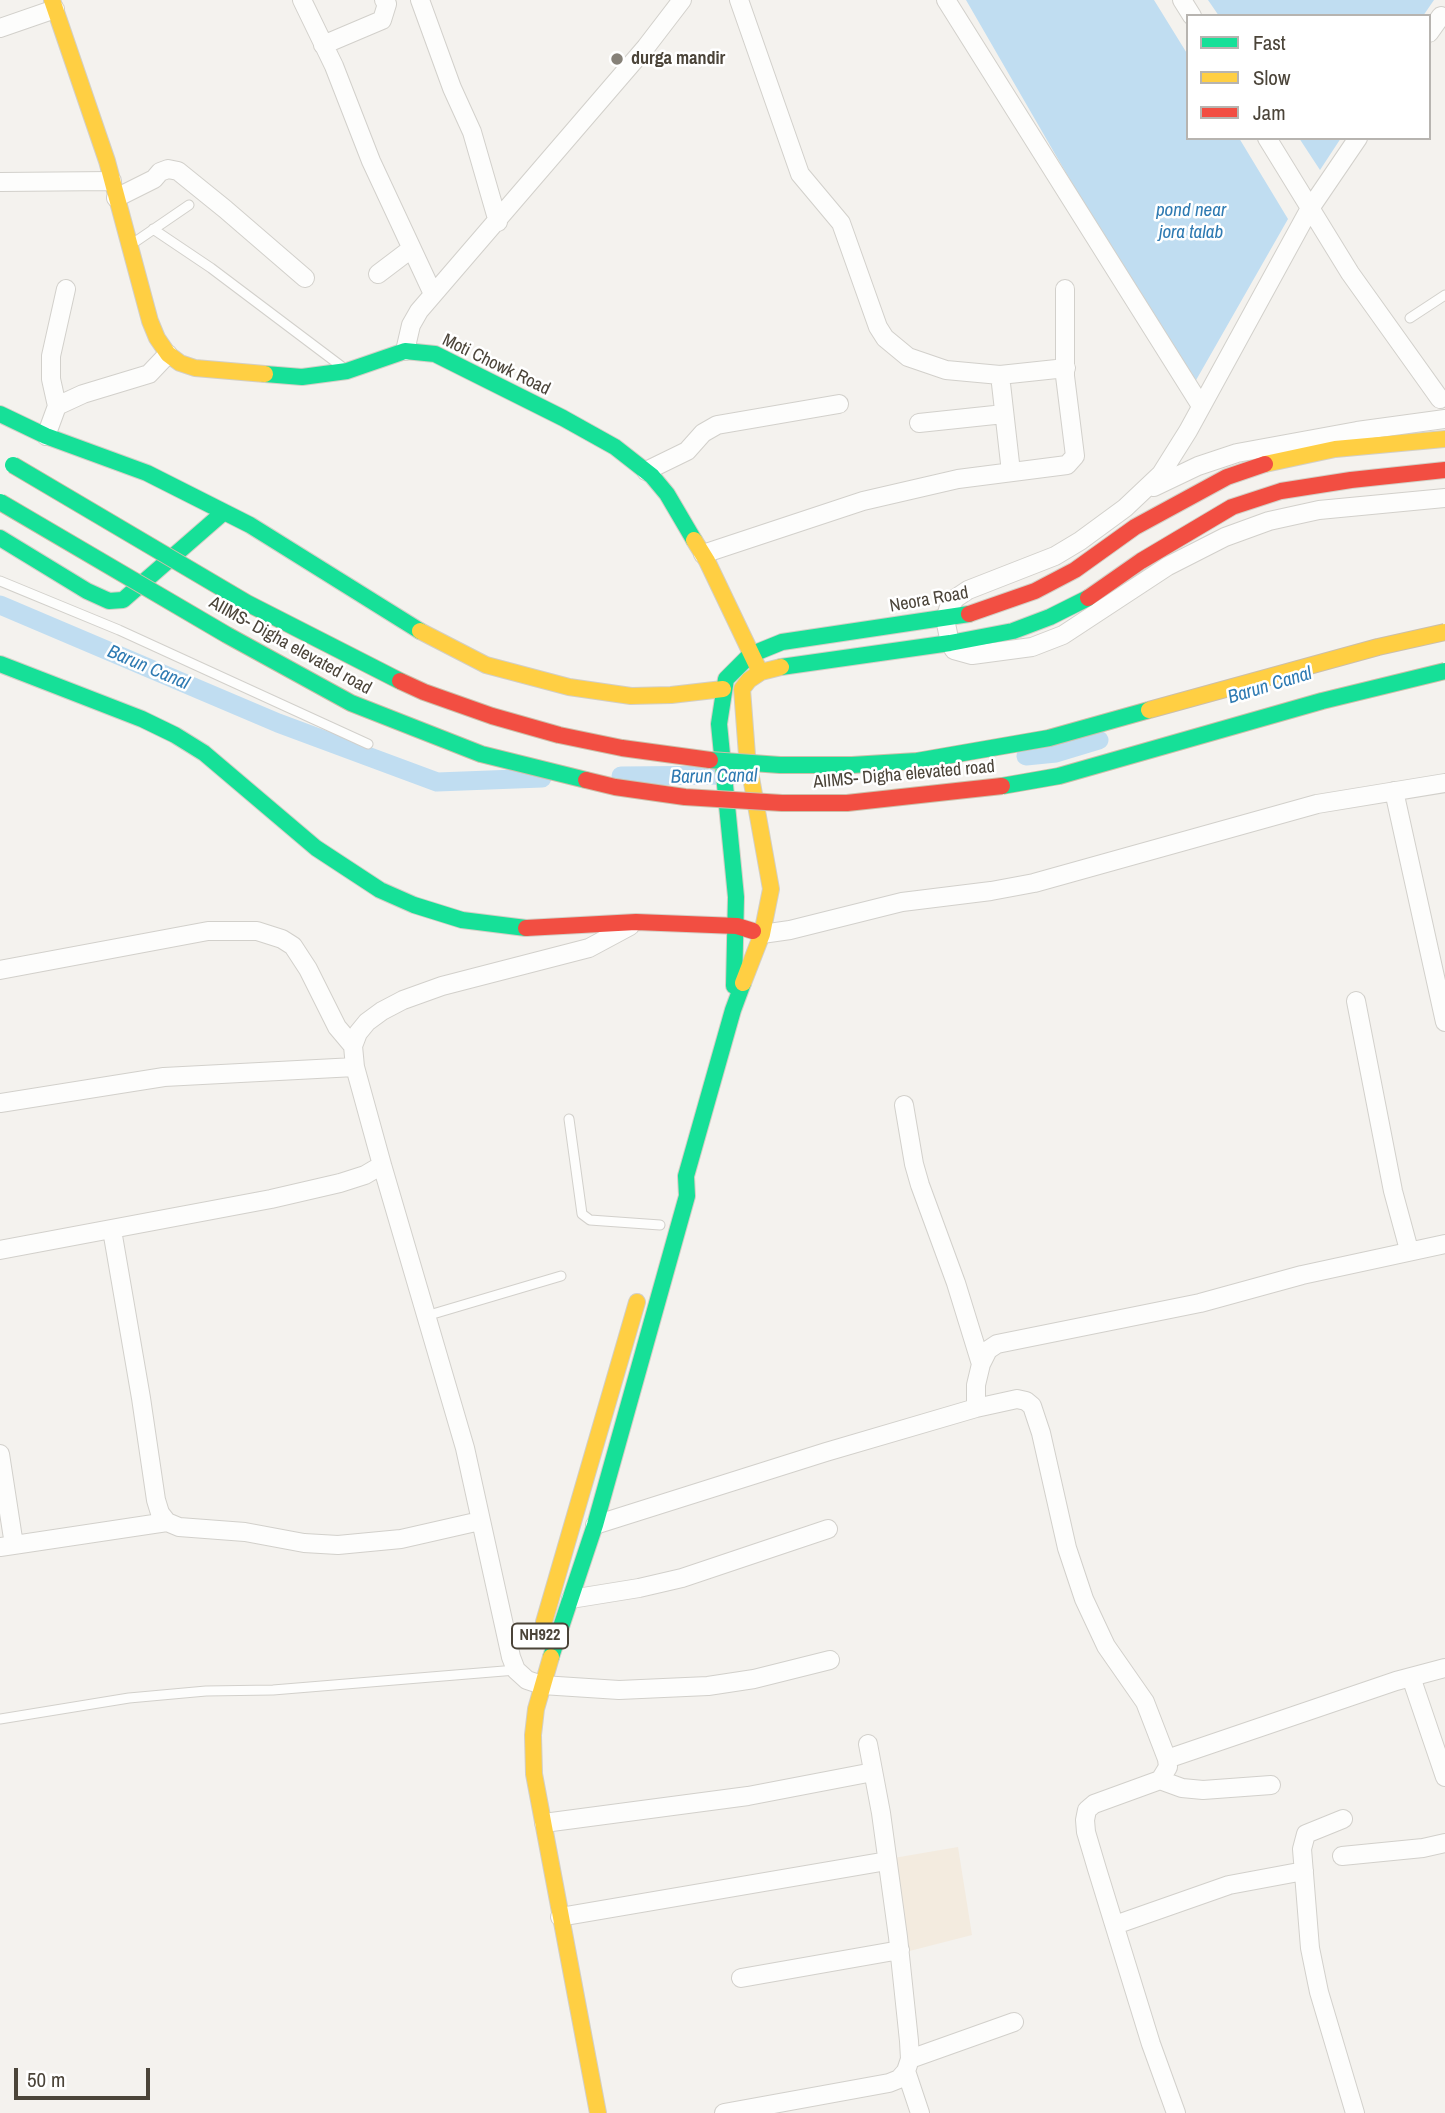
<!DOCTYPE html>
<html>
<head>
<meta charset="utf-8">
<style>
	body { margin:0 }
	#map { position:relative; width:1445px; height:2113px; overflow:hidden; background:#f4f2ee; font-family:"Archivo Narrow",sans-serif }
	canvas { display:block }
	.legend { position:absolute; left:1186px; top:14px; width:245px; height:126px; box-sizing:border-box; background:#fff; border:2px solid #b7b4b0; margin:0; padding:9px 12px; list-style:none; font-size:21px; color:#4b4439 }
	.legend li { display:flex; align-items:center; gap:14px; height:35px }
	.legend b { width:35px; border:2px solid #b7b4b0 }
	.scale { position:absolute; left:14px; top:2068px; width:136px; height:32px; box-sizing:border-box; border:4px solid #4b4439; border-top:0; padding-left:9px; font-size:21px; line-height:24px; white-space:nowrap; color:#4b4439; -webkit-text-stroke:5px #fff; paint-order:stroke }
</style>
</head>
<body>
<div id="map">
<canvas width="1445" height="2113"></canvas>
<ul class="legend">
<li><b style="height:9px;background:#16e098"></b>Fast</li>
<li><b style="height:9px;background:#ffcf43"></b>Slow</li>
<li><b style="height:9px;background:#f24e42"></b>Jam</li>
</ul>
<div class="scale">50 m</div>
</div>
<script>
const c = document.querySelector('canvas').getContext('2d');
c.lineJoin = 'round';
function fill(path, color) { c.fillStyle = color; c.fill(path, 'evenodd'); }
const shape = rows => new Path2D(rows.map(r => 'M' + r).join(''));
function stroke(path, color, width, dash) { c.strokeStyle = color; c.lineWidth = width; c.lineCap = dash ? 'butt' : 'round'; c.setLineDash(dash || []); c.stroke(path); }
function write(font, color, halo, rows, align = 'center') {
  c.font = font + ' "Archivo Narrow",sans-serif'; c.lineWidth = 5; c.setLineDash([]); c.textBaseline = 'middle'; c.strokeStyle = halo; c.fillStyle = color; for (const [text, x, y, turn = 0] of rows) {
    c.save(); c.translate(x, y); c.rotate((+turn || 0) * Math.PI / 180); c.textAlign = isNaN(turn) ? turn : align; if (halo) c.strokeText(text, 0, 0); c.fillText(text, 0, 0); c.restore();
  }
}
fill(shape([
	[958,1847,972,1935,894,1955,882,1860]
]), '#f3ebdf');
fill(shape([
	[966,0,1154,0,1188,55,1188,138,1239,138,1288,219,1191,389],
	[1208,0,1434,0,1423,16,1219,16],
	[1299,138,1341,138,1320,170]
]), '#c0ddf1');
stroke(shape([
	[0,605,278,723,437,782,542,778],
	[1026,756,1056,753,1099,740],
	[621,776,734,775]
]), '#c0ddf1', 19);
const lane = shape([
	[153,229,211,268,341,366],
	[132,244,189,205],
	[1410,318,1445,295],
	[0,581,119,630,368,744],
	[569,1119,582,1214,590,1220,660,1225],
	[426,1316,561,1276],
	[0,1719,129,1698,206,1691,273,1690,516,1670]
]);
const street = shape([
	[302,0,334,66,371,161,433,294],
	[420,0,452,88,472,132,498,222],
	[739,0,800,174,841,223,878,327,885,338,908,357,946,370,1000,375,1066,368],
	[946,0,1201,406],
	[1182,0,1192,16],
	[0,28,55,9],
	[1429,33,1441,16],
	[323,45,382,20,387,4,384,0],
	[1267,138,1350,273,1440,399],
	[1358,138,1309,210,1188,431,1161,474,1125,508,1080,541,1055,556,968,590,956,598,949,607,945,619,950,643,954,650,972,655,1032,647,1063,635,1168,566,1225,537,1269,521,1319,510,1445,498],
	[0,182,112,181],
	[116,198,154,179,160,172,168,169,178,171,225,209,305,278],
	[378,274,411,249],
	[405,351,411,325,419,311,646,47,682,0],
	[1000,375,1011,472],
	[57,406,83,394,149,374,168,354],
	[919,423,1004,414],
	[46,436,57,406,51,379,51,356,66,289],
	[646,471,687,451,703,433,717,425,839,404],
	[1154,487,1198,466,1237,453,1357,431,1445,419],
	[703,554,863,501,958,479,1067,465,1075,456,1065,376,1065,289],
	[1394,791,1445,1022],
	[630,926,589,948,442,986,403,1000,382,1011,367,1022,358,1033,353,1046,355,1067,382,1165,465,1448,511,1657,516,1670,527,1680,542,1685,619,1690,708,1686,754,1679,830,1660],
	[762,934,790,930,902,902,991,891,1034,883,1317,804,1445,783],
	[0,970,208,931,257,931,282,939,293,946,308,969,337,1027,353,1046],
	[1356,1001,1393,1191,1409,1250],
	[0,1103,164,1077,355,1067],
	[904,1105,914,1164,920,1185,956,1283,981,1364],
	[112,1230,141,1398,156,1500,160,1513,167,1522,179,1527,245,1532,304,1543,338,1545,401,1539,480,1521],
	[0,1250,271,1199,340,1183,365,1175,382,1165],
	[976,1408,976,1385,981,1364,988,1350,997,1344,1200,1303,1302,1275,1445,1244],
	[0,1454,14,1545],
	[595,1525,826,1452,976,1408,1017,1399,1026,1401,1032,1406,1041,1433,1067,1548,1084,1599,1106,1646,1145,1702,1167,1759,1168,1767,1160,1780,1094,1804,1087,1810,1085,1820,1086,1832,1097,1869,1151,2044,1176,2113],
	[0,1547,167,1522],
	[571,1599,639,1588,682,1578,828,1529],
	[1411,1677,1445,1777],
	[1167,1759,1396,1681,1445,1668],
	[1160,1780,1182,1788,1203,1790,1271,1785],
	[1343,1819,1306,1834,1302,1849,1310,1948,1319,1992,1355,2113],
	[544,1823,748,1796,873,1772],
	[1342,1856,1423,1848,1445,1843],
	[560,1917,887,1861],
	[1115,1925,1229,1885,1304,1871],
	[741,1978,900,1950],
	[910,2059,1014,2022],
	[906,2071,920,2113],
	[724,2113,889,2083,899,2079,906,2071,910,2059,909,2041,898,1937,881,1813,868,1744]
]);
const fast = shape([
	[265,374,302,377,347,371,405,351,435,354,563,418,615,447,652,476,667,494,694,540],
	[0,414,46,436,147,473,250,525,420,631],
	[0,538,87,591,109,601,123,600,224,512],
	[0,664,142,719,175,735,204,753,316,848,380,890,414,905,462,920,526,928],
	[781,667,950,643,1013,631,1050,617,1088,598],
	[734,986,736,897,719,724,726,679,750,655,782,642,969,614],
	[551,1657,595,1525,687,1196,686,1176,733,1010,743,983]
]);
const slow = shape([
	[52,0,107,161,150,321,157,338,168,354,180,363,195,368,265,374],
	[1265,464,1335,449,1445,439],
	[694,540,707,561,760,672],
	[420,631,486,665,569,687,631,696,671,695,723,689],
	[743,983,762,934,771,889,747,755,742,689,749,680,761,672,781,667],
	[544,1622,637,1302],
	[551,1657,536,1709,533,1735,534,1774,598,2113]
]);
const jam = shape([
	[1088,598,1141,561,1232,507,1281,491,1351,480,1445,470],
	[969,614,1035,591,1075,570,1135,527,1227,477,1265,464],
	[526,928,636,922,737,926,753,931]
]);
stroke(lane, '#d2d0cb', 11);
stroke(street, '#d2d0cb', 20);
stroke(fast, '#d3cfc5', 18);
stroke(slow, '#d3cfc5', 18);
stroke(jam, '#d3cfc5', 18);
stroke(lane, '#fdfdfc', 9);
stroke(street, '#fdfdfc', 18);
stroke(fast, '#16e098', 16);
stroke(slow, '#ffcf43', 16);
stroke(jam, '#f24e42', 16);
const fastBridge = shape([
	[13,465,247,603,400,681],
	[0,502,227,635,351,703,481,754,586,780],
	[710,760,780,765,852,765,917,761,1049,738,1149,710],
	[1002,786,1059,776,1322,701,1445,671]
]);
const slowBridge = shape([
	[1149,710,1378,647,1445,632]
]);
const jamBridge = shape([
	[400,681,424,692,492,716,559,735,622,748,710,760],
	[586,780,615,787,685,797,782,803,847,803,1002,786]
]);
stroke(fastBridge, '#ccbfa9', 18, []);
stroke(slowBridge, '#ccbfa9', 18, []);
stroke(jamBridge, '#ccbfa9', 18, []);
stroke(fastBridge, '#16e098', 16);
stroke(slowBridge, '#ffcf43', 16);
stroke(jamBridge, '#f24e42', 16);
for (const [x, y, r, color] of [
	[617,59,7,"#868178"]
]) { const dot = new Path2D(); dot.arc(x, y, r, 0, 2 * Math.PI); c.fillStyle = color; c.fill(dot); stroke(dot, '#fff', 2.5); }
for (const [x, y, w] of [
	[540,1636,56]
]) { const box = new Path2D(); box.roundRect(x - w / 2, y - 12.5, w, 25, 5); c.fillStyle = '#fff'; c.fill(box); stroke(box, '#4b4439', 2); }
write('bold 16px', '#4b4439', null, [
	["NH922",540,1636]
]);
write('bold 18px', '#4b4439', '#fff', [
	["durga mandir",631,59]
], 'left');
write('18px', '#4b4439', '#fff', [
	["Moti Chowk Road",496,365,26],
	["Neora Road",929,600,-10],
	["AIIMS- Digha elevated road",290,646,29],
	["AIIMS- Digha elevated road",904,775,-5]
]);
write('italic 19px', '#2e7ab2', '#fff', [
	["pond near",1191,211],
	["jora talab",1191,233],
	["Barun Canal",148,668,23],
	["Barun Canal",1270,686,-17],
	["Barun Canal",714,777,-1]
]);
</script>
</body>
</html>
